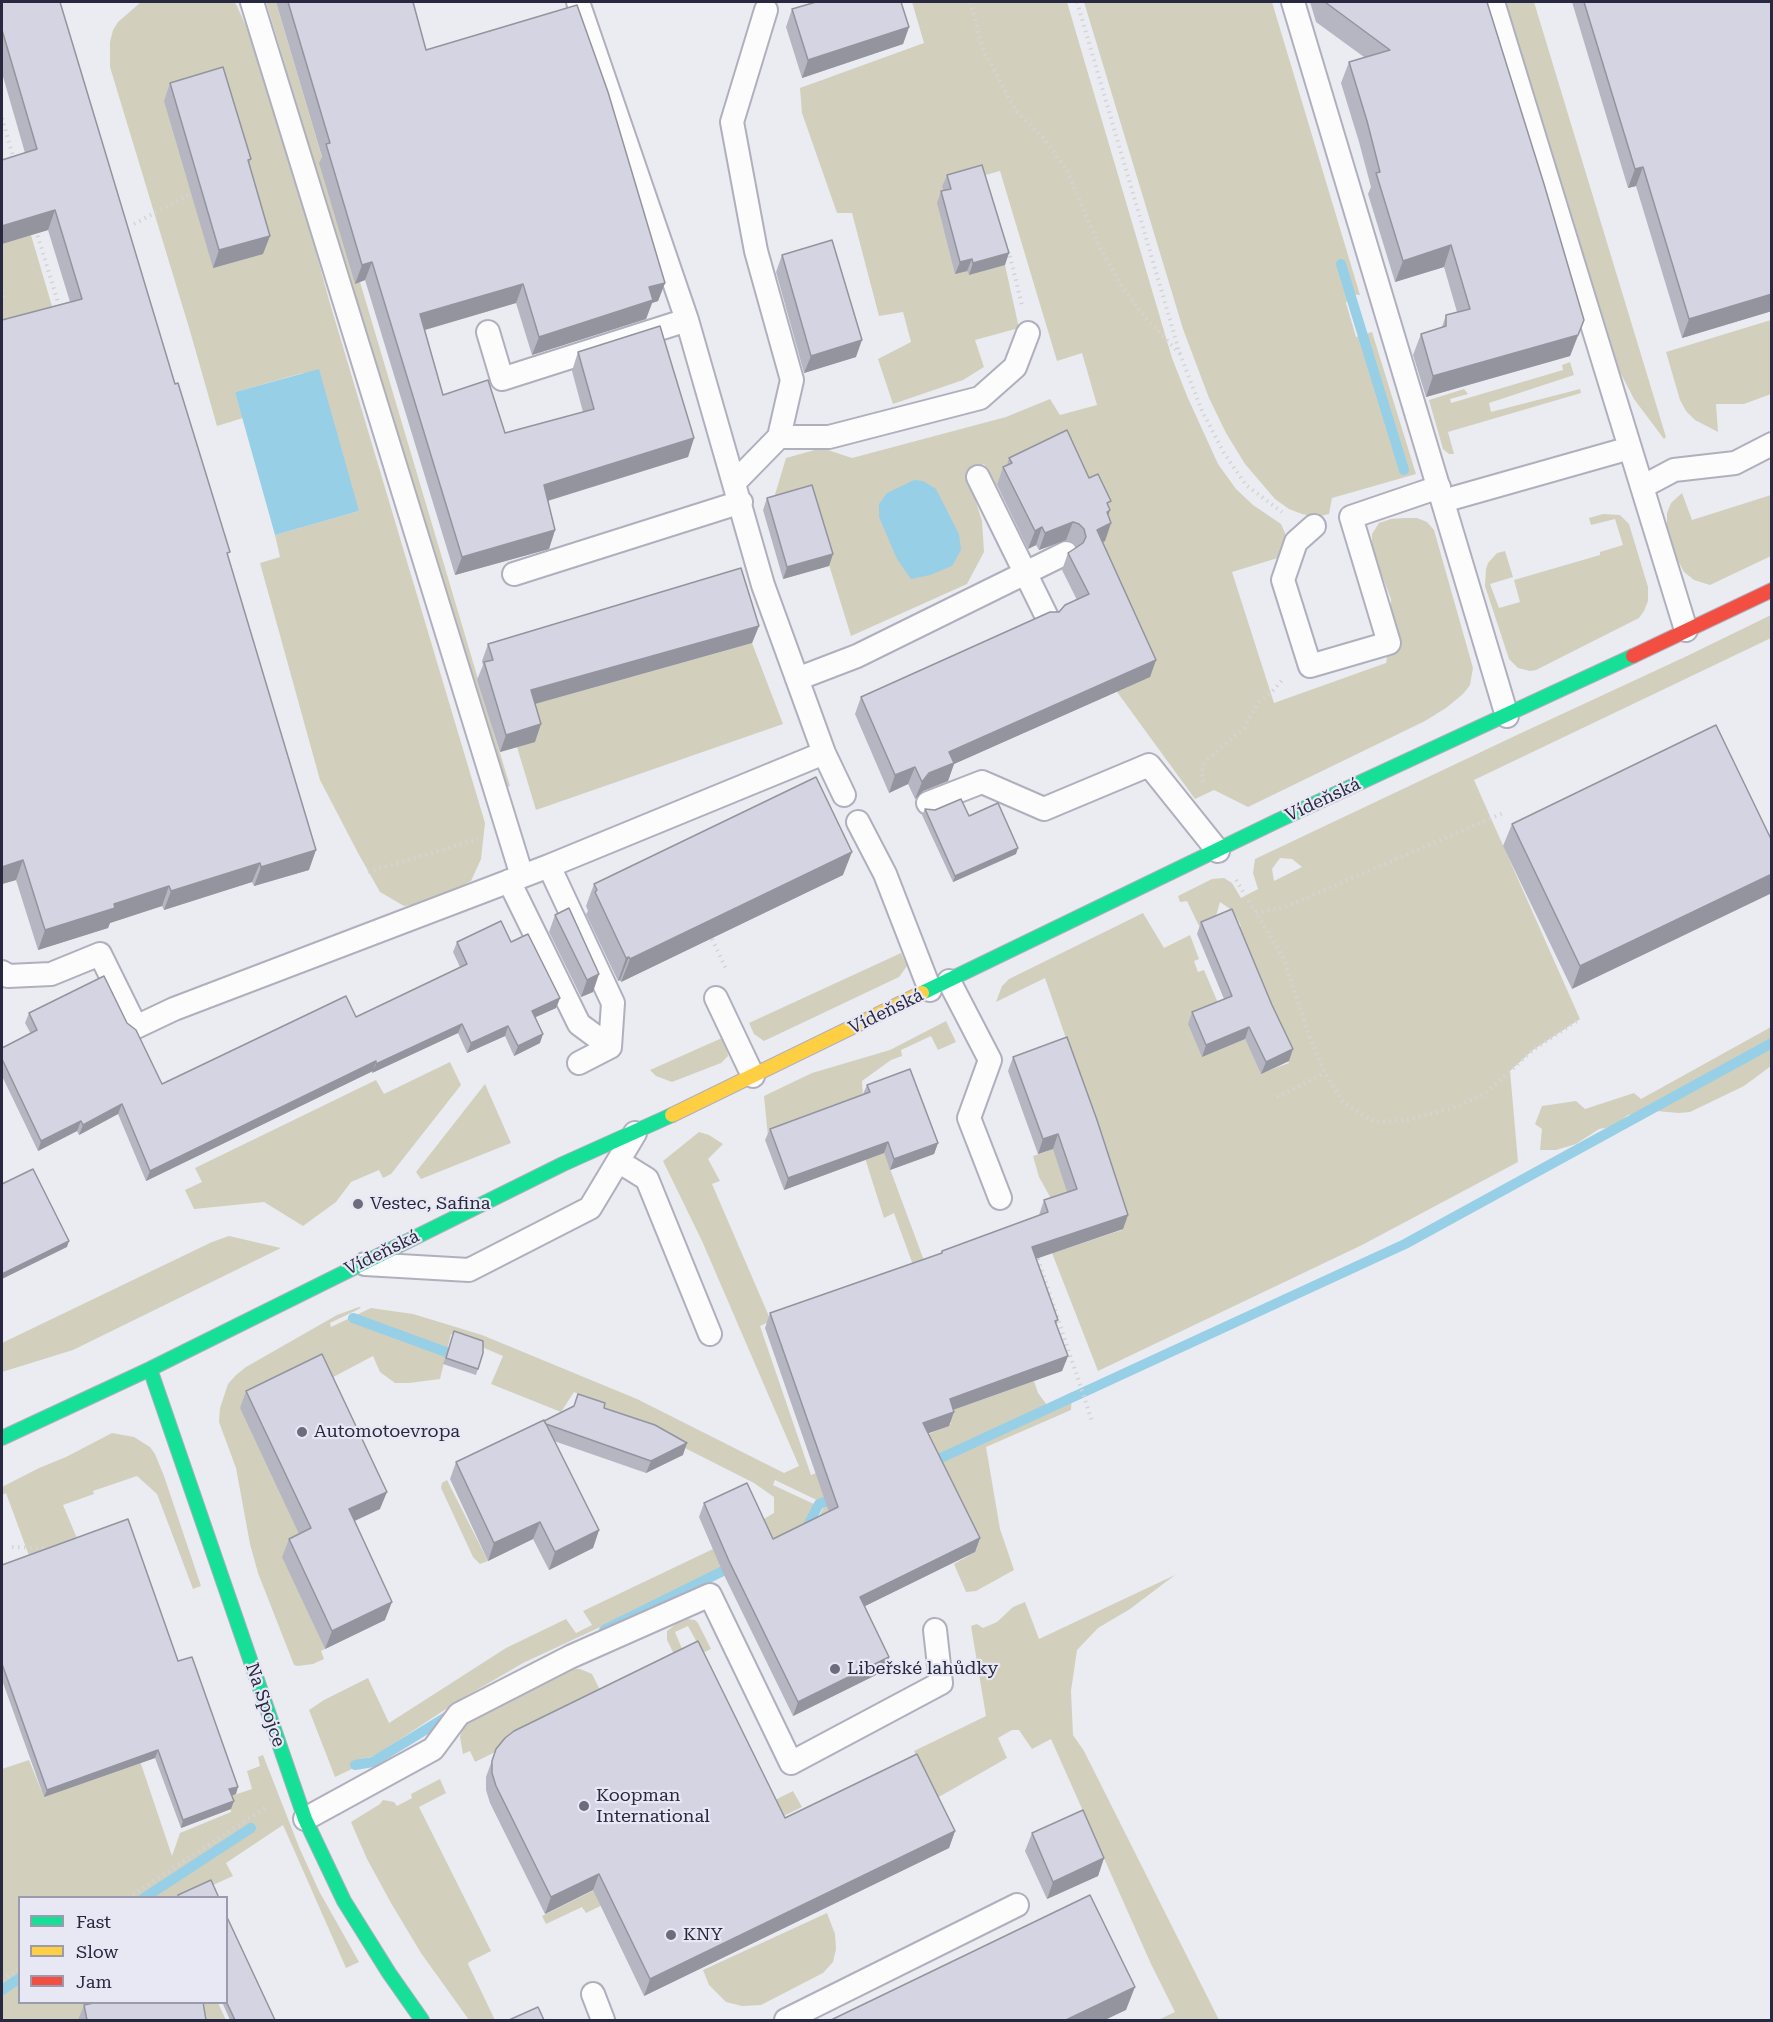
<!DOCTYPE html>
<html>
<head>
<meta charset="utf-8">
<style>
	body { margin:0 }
	#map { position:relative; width:1773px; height:2022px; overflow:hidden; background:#ebebf2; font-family:"Roboto Serif",serif }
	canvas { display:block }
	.frame { position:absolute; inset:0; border:3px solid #282840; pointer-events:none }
	.legend { position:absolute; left:18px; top:1896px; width:210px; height:108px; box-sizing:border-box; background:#e8e8f5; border:2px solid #9b9bad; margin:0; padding:8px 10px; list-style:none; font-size:18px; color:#282840 }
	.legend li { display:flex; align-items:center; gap:12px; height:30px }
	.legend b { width:30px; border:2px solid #9b9bad }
</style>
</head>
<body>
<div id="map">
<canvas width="1773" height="2022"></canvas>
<div class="frame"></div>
<ul class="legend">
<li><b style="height:8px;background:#16e098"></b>Fast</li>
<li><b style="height:8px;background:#ffcf43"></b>Slow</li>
<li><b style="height:8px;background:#f24e42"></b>Jam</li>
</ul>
</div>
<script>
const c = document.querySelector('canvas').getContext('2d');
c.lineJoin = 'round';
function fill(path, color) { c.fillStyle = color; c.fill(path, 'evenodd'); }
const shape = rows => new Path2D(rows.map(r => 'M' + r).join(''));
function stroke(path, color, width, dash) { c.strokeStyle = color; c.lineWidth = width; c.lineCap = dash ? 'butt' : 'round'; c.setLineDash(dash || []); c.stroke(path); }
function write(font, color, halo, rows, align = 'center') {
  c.font = font + ' "Roboto Serif",serif'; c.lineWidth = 4.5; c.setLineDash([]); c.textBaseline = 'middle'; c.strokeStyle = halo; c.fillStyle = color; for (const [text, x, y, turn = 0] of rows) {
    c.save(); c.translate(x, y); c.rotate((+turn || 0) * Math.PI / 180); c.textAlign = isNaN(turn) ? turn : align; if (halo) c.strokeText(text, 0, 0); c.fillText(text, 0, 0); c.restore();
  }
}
fill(shape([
	[141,2,233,2,236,4,251,37,293,167,329,300,485,823,481,859,471,881,431,903,404,906,380,892,358,853,320,780,260,563,280,557,275,535,359,511,303,373,235,392,243,418,217,426,190,331,110,67,110,42,113,30,118,22],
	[266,2,276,2,323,161,355,283,360,282,506,773,510,786,507,787,503,787],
	[912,2,1067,2,1172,358,1187,396,1218,464,1236,489,1253,505,1281,524,1285,533,1286,544,1281,557,1232,572,1274,703,1386,663,1391,636,1391,599,1372,550,1372,534,1379,523,1391,519,1405,518,1417,518,1427,522,1434,530,1473,668,1470,685,1463,694,1446,708,1425,721,1248,807,1214,790,1195,799,1112,685,1090,552,1005,481,995,486,984,464,967,474,982,521,984,552,967,584,851,636,808,497,771,508,786,458,822,448,852,458,1006,417,1050,399,1060,415,1097,405,1082,353,1057,361,1000,171,942,187,969,275,1005,265,1019,328,975,340,984,367,963,380,893,404,878,359,911,342,903,312,879,316,852,213,837,213,802,113,800,88,924,43],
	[1084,2,1272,2,1360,295,1351,294,1346,303,1356,337,1372,332,1416,474,1332,498,1329,514,1316,517,1302,514,1289,509,1275,499,1245,464,1226,433,1209,398,1183,329],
	[1506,2,1534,2,1666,437,1664,439,1634,399,1620,372],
	[31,235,57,323,2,380,2,244],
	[1771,320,1771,394,1744,404,1716,404,1718,432,1695,420,1686,411,1680,400,1666,352],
	[1570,362,1574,375,1489,403,1491,412,1580,389,1581,393,1448,432,1454,454,1449,454,1443,449,1429,400,1464,389,1468,394,1450,399,1451,403,1563,370,1562,365],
	[1682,493,1692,520,1771,495,1771,556,1710,585,1694,580,1684,572,1673,551,1667,526,1667,513,1671,503],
	[1603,514,1620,515,1629,524,1648,587,1648,601,1644,611,1639,618,1536,670,1530,671,1518,668,1509,659,1485,586,1486,569,1488,563,1497,553,1505,551,1513,577,1490,584,1499,608,1520,602,1514,580,1600,555,1600,552,1623,545,1615,519,1591,525,1589,518],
	[1771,615,1771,638,1474,780,1580,1019,1533,1050,1510,1071,1518,1162,1362,1245,1098,1371,1052,1253,1122,1230,1065,1184,1069,1198,1054,1204,1039,1177,1033,1156,1099,1133,1045,978,996,1002,1002,986,1009,979,1143,913,1164,948,1190,935,1199,959,1194,961,1198,972,1204,970,1221,1010,1202,1057,1245,1039,1261,1073,1289,1063,1227,932,1241,926,1233,911,1220,902,1215,919,1199,926,1187,901,1180,902,1178,896,1212,879,1224,878,1232,883,1241,898,1258,889,1253,873,1255,859,1519,734,1687,656],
	[1280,858,1292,859,1302,867,1274,881,1272,869],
	[752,643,783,724,536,810,517,747,535,741,524,707],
	[901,953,907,966,899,977,764,1041,754,1034,749,1023],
	[946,1021,956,1042,938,1050,931,1036,901,1050,902,1056,891,1060,862,1081,863,1096,946,1320,979,1400,1034,1381,1038,1393,1047,1405,1072,1392,1071,1410,986,1447,1000,1529,1014,1570,976,1591,966,1592,954,1564,975,1552,812,1532,825,1504,775,1480,773,1485,816,1505,806,1525,684,1588,523,1663,458,1701,375,1756,361,1759,354,1768,335,1777,309,1710,324,1700,368,1678,389,1723,506,1648,566,1619,576,1633,592,1625,583,1611,713,1549,774,1513,774,1497,754,1483,574,1392,561,1412,491,1384,503,1356,451,1334,440,1379,409,1383,395,1383,380,1372,373,1356,322,1383,304,1546,283,1557,325,1649,321,1651,324,1659,313,1664,298,1666,294,1665,258,1573,250,1544,236,1468,219,1422,220,1408,228,1384,236,1375,246,1367,337,1315,359,1307,361,1308,330,1323,331,1327,371,1308,413,1314,482,1335,637,1399,784,1473,799,1466,702,1241,663,1161,699,1132,709,1135,723,1144,708,1159,720,1181,712,1184,771,1321,760,1326,811,1475,816,1473,820,1485,933,1448,929,1434,951,1424,914,1311,928,1306,894,1213,884,1218,850,1111,768,1137,764,1096,812,1073,890,1050],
	[1771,1027,1771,1066,1744,1086,1690,1112,1679,1113,1656,1111,1628,1115,1612,1127,1599,1129,1576,1144,1556,1150,1540,1150,1542,1129,1535,1124,1542,1106,1576,1101,1585,1109,1634,1093,1641,1099],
	[722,1038,727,1049,728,1056,721,1063,672,1082,656,1076,650,1070],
	[450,1062,461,1085,391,1174,383,1178,379,1170,351,1182,336,1202,303,1226,264,1202,194,1209,185,1190,202,1182,195,1168,376,1080,384,1094],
	[485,1084,511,1143,421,1179,416,1172],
	[229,1236,281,1248,73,1350,2,1372,2,1343,212,1242],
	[112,1433,134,1437,150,1447,155,1454,164,1476,201,1586,193,1589,157,1494,137,1476,93,1491,94,1494,63,1505,79,1543,140,1761,172,1856,180,1833,231,1812,231,1796,252,1789,247,1771,260,1766,258,1757,263,1755,299,1847,319,1891,359,1962,346,1968,283,1825,226,1863,233,1876,186,1897,20,1898,20,2002,218,2003,226,2020,2,2020,2,1769,29,1760,44,1797,31,1561,6,1493,2,1495,2,1487,39,1468,66,1457],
	[447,1480,488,1561,480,1564,473,1557,441,1488,442,1483],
	[1175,1575,1130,1609,1098,1628,1077,1650,1071,1691,1073,1735,1084,1751,1219,2020,1158,2020,1175,2012,1151,1964,1051,1739,1032,1749,1019,1730,1012,1730,998,1738,1007,1758,937,1798,914,1751,986,1716,971,1626,977,1624,983,1628,997,1622,1013,1607,1025,1602,1039,1639],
	[688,1619,695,1620,698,1623,711,1649,694,1657,700,1648,688,1626,675,1632,685,1656,677,1660,667,1640,667,1631,676,1624],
	[572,1669,580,1669,592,1674,604,1698,475,1762,470,1751,463,1754,460,1737,462,1730,467,1724,533,1687],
	[440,1779,446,1793,419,1807,491,1951,469,1962,468,1964,495,2020,469,2020,421,1953,391,1903,367,1859,351,1822,380,1804,383,1800,394,1802,397,1806,412,1798,411,1794],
	[793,1791,802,1807,586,1913,582,1907,546,1924,542,1916],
	[827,1913,835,1934,836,1949,833,1962,823,1973,761,2005,742,2006,726,2002,709,1985,703,1970]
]), '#d2d0bd');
fill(shape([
	[319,369,359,511,275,535,235,392],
	[914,480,923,481,936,489,959,534,961,550,952,566,930,575,911,579,897,559,879,517,879,504,887,493]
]), '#97cfe6');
stroke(shape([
	[1341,264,1404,470],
	[353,1318,446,1352],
	[930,1463,1405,1244,1772,1043],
	[803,1531,806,1529,819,1504,839,1497],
	[604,1630,735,1565],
	[355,1765,373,1762,451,1714],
	[144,1898,251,1828],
	[2,1990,20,1978]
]), '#97cfe6', 10);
const lane = shape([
	[252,2,522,876],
	[578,2,687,320,763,585,824,753,844,795],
	[1293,2,1507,716],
	[1493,2,1686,630],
	[488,332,502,379,687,320],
	[779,437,829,437,980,398,1015,367,1028,333],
	[978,477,1047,617],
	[735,482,779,437,792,380,756,251,732,122,766,10],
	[1642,487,1674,470,1735,463,1772,444],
	[1443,501,1630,448],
	[1314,526,1296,542,1283,580,1310,666,1389,643,1351,517,1439,487],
	[514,574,741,502],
	[797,679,857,656,1066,553],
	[928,803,982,782,1044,809,1149,765,1218,851],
	[858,822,885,874,930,990],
	[549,866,824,753],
	[509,881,579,1024,610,1047],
	[2,972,8,976,51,974,100,954,136,1027,174,1009,549,866,613,1003,610,1047],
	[949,981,990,1060,969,1118,1000,1198],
	[716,998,753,1076],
	[579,1063,610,1047],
	[618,1161,647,1179,710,1334],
	[365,1264,469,1270,590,1208,635,1133],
	[305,1819,433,1749,459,1714,570,1657,710,1595,791,1763,941,1683,935,1630],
	[593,1994,603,2020],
	[786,2020,1017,1905]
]);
const fast = shape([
	[922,993,1277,821,1633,656],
	[150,1369,305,1819,344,1901,389,1973,422,2020],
	[2,1438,150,1369,563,1164,672,1115]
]);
const slow = shape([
	[672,1115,922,993]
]);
const jam = shape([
	[1633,656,1772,590]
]);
stroke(lane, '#b0afbd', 26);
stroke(fast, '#b0afbd', 16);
stroke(slow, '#b0afbd', 16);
stroke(jam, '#b0afbd', 16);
stroke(shape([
	[970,2,983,49,1016,111,1044,138,1067,171,1100,248,1125,291,1144,316,1180,354],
	[1077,2,1180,354,1202,411,1224,453,1246,485,1282,512],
	[2,118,14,160],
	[134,224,192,193],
	[36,230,60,309],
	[1010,256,1022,306],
	[2,290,4,298],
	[1203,782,1202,768,1208,759,1244,728,1259,702,1271,693,1283,679],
	[368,872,478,839],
	[1236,880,1283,957,1311,1041,1325,1073,1343,1102,1374,1122,1407,1120,1453,1108,1485,1094,1533,1050,1580,1019],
	[1256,913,1285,907,1503,813],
	[712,939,727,971],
	[1277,1097,1325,1073],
	[1036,1253,1092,1421],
	[12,1547,45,1548,47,1553],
	[128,1898,265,1808],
	[2,1980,20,1969]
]), '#d4d4d7', 4, [1.5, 4.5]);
stroke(lane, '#fcfcfd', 22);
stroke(fast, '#16e098', 14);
stroke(slow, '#ffcf43', 14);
stroke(jam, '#f24e42', 14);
fill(shape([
	[2,2,175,384,228,558,309,870,254,886,252,882,164,910,162,906,110,923,108,928,38,950,16,880,2,884,2,320,70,302,48,230,2,244,2,160,25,153,2,73],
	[276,2,413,2,426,50,665,283,658,301,652,303,646,319,532,355,516,303,425,330,443,395,505,433,583,412,572,371,578,352,694,438,688,457,548,501,555,530,549,549,455,575,365,280,355,284,319,163,322,157],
	[1310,2,1487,2,1584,320,1570,356,1426,397,1413,355,1421,334,1442,327,1446,315,1457,312,1444,267,1395,282,1368,194,1371,187,1359,142,1341,83,1349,62,1364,57,1316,22],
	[1572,2,1772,2,1772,311,1682,338,1636,186,1628,188],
	[792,9,909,27,903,44,802,78,786,27],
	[170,83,251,159,249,164,263,254,213,268,164,101],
	[947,175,1005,265,969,275,967,271,955,274,937,203,941,191,943,191,942,187],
	[782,255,856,357,804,373,776,272],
	[1009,458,1089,478,1109,506,1108,516,1111,523,1105,541,1103,542,1156,660,1150,677,954,764,948,781,923,791,915,799,908,784,889,793,855,714,861,697,1059,612,1077,600,1062,570,1068,553,1078,547,1073,542,1066,540,1039,550,1036,545,1028,549,997,485,1003,467,1007,465],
	[767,498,833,554,829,566,783,579,763,510],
	[759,626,752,643,535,704,535,742,500,752,477,680,483,665,482,661,488,644],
	[1716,725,1572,989,1503,846,1512,824],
	[925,809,969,816,1016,854,953,882,922,815],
	[843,875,621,982,620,980,618,981,586,914,588,911,586,906,594,884],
	[555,915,593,992,581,997,549,932],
	[1201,922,1289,1061,1261,1074,1245,1039,1202,1057,1188,1024,1192,1012,1224,999,1197,934],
	[457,942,511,942,560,998,556,1008,536,1017,540,1043,514,1056,505,1036,467,1053,458,1033,372,1073,373,1071,146,1181,118,1114,79,1135,77,1131,38,1151,2,1076,2,1048,31,1034,25,1023,29,1013,127,1023,162,1084,356,1017,460,967,453,952],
	[1013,1057,1128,1215,1123,1229,1036,1258,1058,1320,1056,1324,1068,1356,1062,1371,953,1410,949,1426,928,1433,980,1538,975,1552,865,1606,889,1657,884,1671,793,1716,724,1575,699,1517,704,1503,773,1539,829,1512,765,1328,770,1313,941,1254,942,1251,1039,1215,1044,1200,1067,1192,1053,1149,1038,1154,1008,1071],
	[867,1085,938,1143,934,1154,890,1170,884,1153,784,1190,765,1140,770,1129,863,1094],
	[454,1331,483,1353,476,1375,443,1364],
	[246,1391,380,1509,355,1521,385,1620,325,1649,282,1557,289,1539,299,1534,240,1408],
	[604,1408,683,1455,646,1473,554,1441,599,1530,593,1548,549,1570,533,1539,488,1561,450,1479,456,1462,544,1421],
	[2,1565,178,1661,236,1794,232,1796,231,1809,181,1828,155,1758,44,1797,2,1680],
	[496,1749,785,1818,955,1831,949,1848,644,1996,593,1890,545,1914,490,1803,486,1790,486,1777],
	[1032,1833,1104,1858,1098,1876,1047,1899,1025,1851],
	[226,1915,275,2020,230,2020,222,2002,226,2002],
	[84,2005,206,2020,78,2020]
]), '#b6b6c2');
fill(shape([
	[909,27,903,44,802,78,808,60],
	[1643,167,1636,186,1628,188,1635,169],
	[55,210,48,230,2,244,2,226],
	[270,236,263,254,213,268,219,250],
	[1451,245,1444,267,1395,282,1403,261],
	[1009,253,1005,265,969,275,973,263],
	[972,259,967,271,955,274,960,262],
	[372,262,365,280,355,284,362,265],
	[665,283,658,301,652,303,646,319,532,355,539,337,649,287],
	[523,284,516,303,414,333,420,314],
	[1772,294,1772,311,1682,338,1689,319],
	[1584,320,1570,356,1426,397,1433,376],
	[862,340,856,357,804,373,811,356],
	[694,438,688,457,537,504,544,485],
	[1110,510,1104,527,1111,523,1105,541,1091,548,1097,530,1107,512],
	[1073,522,1066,540,1039,550,1045,533],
	[1042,527,1036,545,1028,549,1035,531],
	[555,530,549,549,455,575,462,557],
	[833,554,829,566,783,579,787,567],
	[759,626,752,643,524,707,531,690],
	[1156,660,1150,677,954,764,948,781,923,791,915,799,922,782,949,752],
	[541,724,535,742,500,752,506,735],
	[915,767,908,784,889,793,895,775],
	[1018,848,1016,854,953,882,955,876],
	[316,850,309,870,254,886,261,867],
	[852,852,843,875,621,982,630,959],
	[23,860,16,880,2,884,2,867],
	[260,863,252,882,164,910,171,891],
	[1772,874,1772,893,1572,989,1580,966],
	[169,886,162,906,110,923,108,928,38,950,45,930,114,904],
	[629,957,620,980,618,981,626,958],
	[599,974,593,992,581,997,587,980],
	[560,998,556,1008,529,1020,532,1011],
	[462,1024,458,1033,372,1073,376,1064],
	[508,1026,505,1036,467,1053,471,1043],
	[1249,1027,1245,1039,1202,1057,1206,1045],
	[543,1034,540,1043,514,1056,518,1046],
	[1293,1049,1289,1061,1261,1074,1266,1062],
	[376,1061,373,1071,146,1181,150,1171],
	[122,1104,118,1114,79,1135,83,1125],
	[81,1121,77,1131,38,1151,41,1141],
	[1058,1134,1053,1149,1038,1154,1043,1139],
	[888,1142,884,1153,784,1190,788,1178],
	[938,1143,934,1154,890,1170,894,1159],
	[1128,1215,1123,1229,1027,1262,1032,1247],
	[69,1241,67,1247,2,1279,2,1274],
	[1068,1356,1062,1371,944,1413,950,1399],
	[954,1412,949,1426,918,1437,923,1423],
	[687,1443,683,1455,646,1473,651,1461],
	[387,1492,380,1509,343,1526,349,1509],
	[540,1522,533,1539,488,1561,494,1543],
	[599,1530,593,1548,549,1570,555,1552],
	[980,1538,975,1552,855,1611,860,1597],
	[392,1602,385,1620,325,1649,332,1631],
	[889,1657,884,1671,793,1716,798,1702],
	[158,1750,155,1758,44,1797,47,1790],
	[238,1787,236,1794,227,1797,229,1789],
	[234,1801,231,1809,181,1828,183,1820],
	[955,1831,949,1848,644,1996,650,1979],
	[1104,1858,1098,1876,1047,1899,1053,1882],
	[599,1874,593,1890,545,1914,551,1897],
	[1135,1987,1126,2010,1105,2020,1066,2020]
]), '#94949e');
const building = shape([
	[2,2,60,2,175,384,178,383,230,552,227,553,316,850,261,867,260,863,171,891,169,886,114,904,115,908,45,930,23,860,2,867,2,320,82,299,55,210,2,226,2,160,37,149,2,30,2,2],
	[288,2,413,2,426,50,577,5,608,92,665,283,649,287,653,300,539,337,523,284,420,314,443,395,488,380,505,433,594,409,578,352,660,326,694,438,544,485,555,530,462,557,372,262,362,265,326,144,330,143,288,2],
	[816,2,901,2,909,27,808,60,792,9,816,2],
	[1325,2,1487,2,1544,184,1584,320,1578,335,1433,376,1421,334,1446,326,1446,315,1470,309,1451,245,1403,261,1376,173,1380,172,1367,121,1349,62,1390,50,1325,2],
	[1584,2,1772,2,1772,294,1689,319,1643,167,1635,169,1584,2],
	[223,67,251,159,248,160,270,236,219,250,170,83,223,67],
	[982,165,1009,253,973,263,972,259,960,262,941,191,951,189,947,175,982,165],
	[832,240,862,340,811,356,782,255,832,240],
	[1067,430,1089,478,1098,474,1111,501,1107,503,1110,510,1107,512,1111,523,1097,530,1156,660,949,752,954,763,929,773,922,782,915,767,895,775,861,697,1050,612,1059,612,1065,605,1089,594,1068,553,1083,543,1086,537,1084,529,1079,524,1073,522,1045,533,1042,527,1035,531,1003,467,1012,463,1009,458,1067,430],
	[812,485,833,554,787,567,767,498,812,485],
	[741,568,759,626,531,690,541,724,506,735,484,662,493,660,488,644,741,568],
	[1716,725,1772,841,1772,874,1580,966,1512,824,1716,725],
	[816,777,852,852,630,959,629,957,626,958,595,892,597,890,594,884,816,777],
	[961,799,969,816,998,803,1018,848,955,876,925,809,935,810,961,799],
	[569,908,599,974,587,980,555,915,569,908],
	[1232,909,1272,1005,1293,1049,1266,1062,1249,1027,1206,1045,1192,1012,1232,996,1201,922,1232,909],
	[501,921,511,942,528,934,560,998,532,1011,543,1034,518,1046,508,1026,471,1043,462,1024,376,1064,376,1061,150,1171,122,1104,83,1125,81,1121,41,1141,2,1059,2,1048,37,1030,29,1013,104,976,127,1023,136,1030,162,1084,346,996,356,1017,467,964,457,942,501,921],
	[1067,1037,1097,1120,1128,1215,1032,1247,1058,1320,1055,1321,1068,1356,950,1399,954,1412,923,1423,980,1538,860,1597,889,1657,798,1702,729,1561,704,1503,747,1483,773,1539,838,1507,770,1313,942,1253,942,1251,1048,1212,1044,1200,1077,1189,1058,1134,1043,1139,1013,1057,1067,1037],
	[910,1069,938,1143,894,1159,888,1142,788,1178,770,1129,870,1092,867,1085,910,1069],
	[33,1169,69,1241,2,1274,2,1184,33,1169],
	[454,1331,483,1341,483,1353,478,1369,446,1358,454,1331],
	[322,1354,387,1492,349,1509,392,1602,332,1631,289,1539,311,1528,246,1391,322,1354],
	[578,1394,605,1403,604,1408,655,1425,687,1443,651,1461,546,1424,544,1421,574,1406,578,1394],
	[544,1420,599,1530,555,1552,540,1522,494,1543,456,1462,544,1420],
	[128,1519,178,1661,192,1657,238,1787,229,1789,234,1801,183,1820,158,1750,47,1790,2,1664,2,1565,128,1519],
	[698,1641,785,1818,917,1754,955,1831,650,1979,599,1874,551,1897,496,1786,492,1773,492,1761,496,1749,505,1738,514,1731,698,1641],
	[1083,1810,1104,1858,1053,1882,1032,1833,1083,1810],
	[211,1880,219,1898,179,1898,178,1895,211,1880],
	[1090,1895,1135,1987,1066,2020,831,2020,1090,1895],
	[226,1915,275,2020,235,2020,226,2001,226,1915],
	[98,2002,203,2002,206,2020,87,2020,84,2005,98,2002],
	[538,2007,544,2020,509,2020,538,2007]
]);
fill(building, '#d4d4e2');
stroke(building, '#94949e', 1.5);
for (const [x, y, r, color] of [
	[358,1204,6,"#6c6c7e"],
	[302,1432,6,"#6c6c7e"],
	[835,1669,6,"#6c6c7e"],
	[584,1806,6,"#6c6c7e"],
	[671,1935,6,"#6c6c7e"]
]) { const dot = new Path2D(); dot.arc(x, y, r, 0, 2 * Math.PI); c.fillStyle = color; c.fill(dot); stroke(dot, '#e8e8f5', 2); }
write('18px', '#282840', '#e8e8f5', [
	["Vídeňská",1323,800,-25],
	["Vídeňská",886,1012,-26],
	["Vídeňská",382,1253,-26],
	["Na Spojce",265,1705,71]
]);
write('18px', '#282840', '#e8e8f5', [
	["Vestec, Safina",370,1204],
	["Automotoevropa",314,1432],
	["Libeřské lahůdky",847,1669],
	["Koopman",596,1796],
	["International",596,1817],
	["KNY",683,1935]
], 'left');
</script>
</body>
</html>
